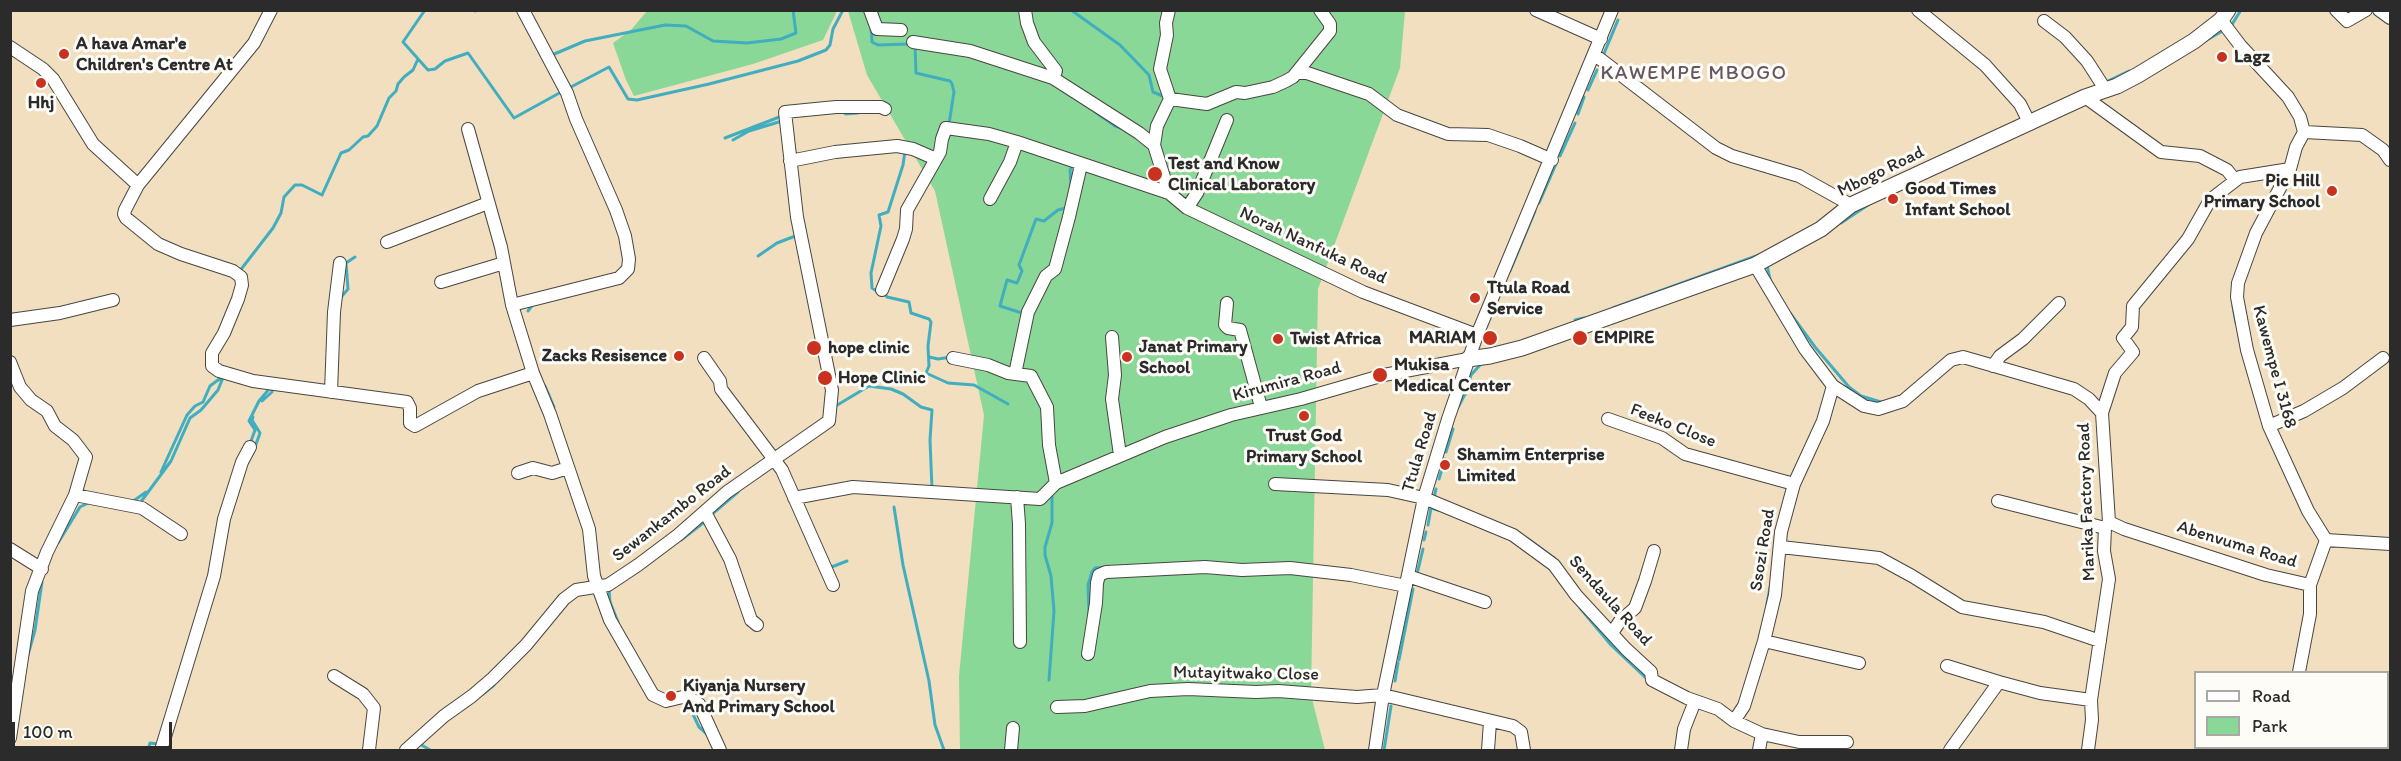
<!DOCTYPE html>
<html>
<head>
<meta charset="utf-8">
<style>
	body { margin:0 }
	#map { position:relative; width:2401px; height:761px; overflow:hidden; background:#f1dfc0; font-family:Itim,sans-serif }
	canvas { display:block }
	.frame { position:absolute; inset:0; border:12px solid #2b2b2b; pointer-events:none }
	.legend { position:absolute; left:2194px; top:671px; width:195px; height:78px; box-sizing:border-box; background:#fdfcf7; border:2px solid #a9a8a5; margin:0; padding:8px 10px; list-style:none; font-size:18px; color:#2b2b2b }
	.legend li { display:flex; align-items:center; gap:12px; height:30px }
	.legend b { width:30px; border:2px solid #a9a8a5 }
	.scale { position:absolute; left:12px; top:722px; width:160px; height:27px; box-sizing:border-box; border:3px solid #2b2b2b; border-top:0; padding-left:8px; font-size:18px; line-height:21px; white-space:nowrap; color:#2b2b2b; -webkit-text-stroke:4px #fdfcf7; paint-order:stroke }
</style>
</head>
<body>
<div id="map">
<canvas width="2401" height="761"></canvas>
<div class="frame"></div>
<ul class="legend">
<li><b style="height:8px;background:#fff"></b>Road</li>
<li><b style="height:16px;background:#89d897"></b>Park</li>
</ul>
<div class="scale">100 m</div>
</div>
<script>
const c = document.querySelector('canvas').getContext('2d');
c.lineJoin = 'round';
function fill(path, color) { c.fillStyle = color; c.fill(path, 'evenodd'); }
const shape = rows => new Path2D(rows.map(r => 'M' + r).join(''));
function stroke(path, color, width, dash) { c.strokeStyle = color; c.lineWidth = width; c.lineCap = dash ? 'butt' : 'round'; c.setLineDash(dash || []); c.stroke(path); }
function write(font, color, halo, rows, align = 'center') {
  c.font = font + ' Itim,sans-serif'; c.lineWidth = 6; c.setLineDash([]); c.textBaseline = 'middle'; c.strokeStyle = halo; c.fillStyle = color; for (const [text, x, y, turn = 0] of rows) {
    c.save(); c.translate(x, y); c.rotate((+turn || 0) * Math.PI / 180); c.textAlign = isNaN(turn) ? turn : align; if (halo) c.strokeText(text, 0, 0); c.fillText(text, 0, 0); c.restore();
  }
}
fill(shape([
	[647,11,647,10,837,11,823,40,753,64,634,96,626,80,613,43,631,30],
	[848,11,1405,11,1400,68,1318,289,1311,695,1325,750,960,750,959,676,984,415,935,191,867,75]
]), '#89d897');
stroke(shape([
	[425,10,403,42,428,70,435,69,445,61,468,53,514,118,563,91],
	[1071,10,1120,45,1149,75,1153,92,1165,97],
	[475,11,475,10],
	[2231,26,2241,10],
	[871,27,872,42,878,45,909,44],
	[2205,41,2226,29],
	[915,45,916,73,950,81,952,84,954,92,949,124],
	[552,55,585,41,665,25,686,26,713,41,747,43,781,39,796,33,793,10],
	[1603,56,1618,20],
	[2108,81,2129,71],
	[569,88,609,67,628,99,637,100,709,84,798,61,826,50,830,45,833,29,843,10],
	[1588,90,1597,70],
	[841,111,846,114,858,113],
	[1094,111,1115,126,1124,129],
	[1578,114,1584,97],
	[725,138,782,116],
	[733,140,749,131,782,121,782,123],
	[1560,156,1575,123],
	[1071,186,1070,170,1074,164],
	[1539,203,1556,164],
	[1841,223,1868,205],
	[758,256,777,243,798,235],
	[1767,265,1770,279],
	[1510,271,1535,211],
	[239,272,273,228,281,213,284,197,295,185,302,185,322,195,341,153,349,150,363,137,368,136,377,126,389,98,396,91,398,84,404,77,413,70,418,59],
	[878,292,872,288,871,273,881,226,879,215,888,212,903,165,905,151],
	[883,292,887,297,909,302,911,313,929,319,931,322,928,346,929,366,926,373,948,383,974,385,1008,404],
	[342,296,348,289,346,263,355,257],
	[2233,306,2236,323],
	[1613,308,1759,255],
	[528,311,534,303],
	[1790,313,1815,347,1849,387,1861,396,1881,402],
	[1025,314,1000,306,1007,280,1017,283,1022,271,1019,265,1036,219,1044,221,1058,210,1066,208],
	[1575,320,1584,318],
	[929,357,938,359,951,357],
	[545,386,554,407],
	[1465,395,1471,375,1480,365],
	[262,401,272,392,272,388],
	[834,407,869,386,891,389,903,394,921,407,932,410,930,440,932,489],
	[1455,413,1464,396],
	[253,417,252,420,260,433,255,447],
	[250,444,255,430,249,421,259,401,270,388],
	[1446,452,1453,429],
	[161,472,187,415,195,406,203,402,210,386,222,377],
	[1439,479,1445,459],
	[1434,498,1436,489],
	[132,502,146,492],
	[140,503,171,461,190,418,201,410,218,390,224,375],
	[894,507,903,565,929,681,935,725,944,750],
	[711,515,738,492],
	[1428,525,1431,508,1438,510],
	[1528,539,1554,558],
	[681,540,707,520],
	[1424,540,1426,532],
	[58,543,80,507,88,503],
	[829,568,847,561],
	[1417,574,1423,549],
	[609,589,610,602,618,622],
	[1767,604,1770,587],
	[1580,608,1611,645,1647,679],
	[1089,614,1088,585,1092,572,1095,568,1107,567],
	[28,655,35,630,42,582],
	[1399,660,1413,589],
	[1049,680,1054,611,1051,576,1045,555,1045,547,1052,523,1052,493],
	[1395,681,1398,663],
	[483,694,494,685],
	[684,701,689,706,699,727,707,734],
	[420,744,430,750],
	[12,750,14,738],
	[148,750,150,743,158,744],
	[1384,750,1391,706]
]), '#41aebf', 3);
const minor = shape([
	[870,10,877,29,901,30],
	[1025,10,1027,23,1034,42,1056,71,1053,78,1139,133,1154,145,1169,193,1187,208,1363,292,1477,335],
	[1536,10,1601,39],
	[1918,10,1985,65,2020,104,2030,124],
	[2336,10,2347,21,2366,10],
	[2379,10,2390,18],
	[2221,20,2240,45,2288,97,2300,117,2304,132,2296,147,2290,169,2256,233,2238,283,2237,297,2247,350,2269,426,2308,511,2326,540],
	[2044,21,2065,37,2087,61,2105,89],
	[913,42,970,51,1053,78],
	[10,47,43,69,53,79,93,144,138,185,125,210,124,214,126,218,158,244,181,254,233,271,241,277,242,285,238,299,224,333,212,353,212,366,219,371,253,381,407,402,410,408,410,423,415,426,478,391,533,373],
	[1595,55,1716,148,1732,156,1799,176,1851,205],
	[1296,73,1307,73,1369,94,1397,115,1448,134,1488,135,1520,146,1552,160],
	[2085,97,2161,152,2200,156,2227,170,2235,180],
	[1170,99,1207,104,1236,92,1245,93,1273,87,1286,81,1293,77,1330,31,1330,24,1320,10],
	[468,129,501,247,512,305,533,373,550,414,589,529,594,576,610,620,653,695,666,701,687,696,699,704,720,750],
	[2304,132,2362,135,2383,150,2390,160],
	[1154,145,1157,126,1170,99,1160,69,1167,35,1166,23,1169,10],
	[790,161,835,152,897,146,913,149,936,159],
	[138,185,254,43,271,10],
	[990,199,1010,162,1017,142],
	[1187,208,1197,193,1227,120],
	[387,242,488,203],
	[1755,265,1805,349,1833,386,1864,406,1878,409,1903,401,1951,360,1963,357,2074,389,2089,399,2102,413,2109,522,2105,528,2104,551,2109,579,2091,700,2092,720,2088,750],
	[441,282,504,263],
	[882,290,903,239,906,229,907,210,940,152,942,139,946,128,989,134,1017,142,1169,193],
	[1227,303,1225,325,1228,328,1240,330,1261,407],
	[512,305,619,278,628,269,629,259,625,236,616,210,576,119,567,93,523,10],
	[10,320,60,313,113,300],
	[1112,337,1115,375,1112,399,1120,455],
	[704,358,720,381,721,389,782,470,833,585],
	[953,358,988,365,1008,373,1031,376,1047,407,1049,445,1056,483],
	[10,362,20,387,31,400,47,411,55,426,73,440,86,457,75,495,47,552,32,591,10,738],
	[1993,366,2000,356,2023,339,2059,303],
	[1015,374,1028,312,1046,276,1055,269,1069,217,1081,165],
	[331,392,334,312,340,263],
	[2102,413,2115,373,2133,352,2123,338,2132,327,2133,306,2188,239,2210,200,2240,177,2290,169],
	[1608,419,1662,438,1685,454,1794,484],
	[2269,426,2304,411,2343,388,2383,358],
	[518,473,533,468,552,473,568,468],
	[1275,484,1388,490,1424,498,1513,535,1554,565,1576,595,1626,649,1651,672,1652,680,1687,698,1718,709,1734,721,1762,734,1799,742,1847,742],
	[75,495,142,508,181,534],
	[1017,497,1019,524,1020,642],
	[794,498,853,487,1040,499,1056,483,1165,437,1231,415,1301,399,1384,375,1468,359],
	[1998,501,2105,528],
	[705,512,730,559,751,620,757,625],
	[2109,522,2124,529,2266,575,2310,585,2326,540],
	[2326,540,2390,544],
	[1781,547,1879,558,1912,576,1962,607,2044,622,2100,641],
	[10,549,42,569],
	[1408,576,1485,602],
	[1612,633,1620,621,1635,608,1645,581,1654,551],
	[1764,641,1859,663],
	[1088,654,1096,603,1097,583,1099,575,1106,572,1205,567,1242,570,1290,568,1351,575,1406,586],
	[1947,666,1999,682],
	[2299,672,2310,614,2310,585],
	[334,676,363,694,374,708,369,750],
	[1057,707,1085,706,1150,691,1188,689,1256,692,1278,691,1357,697,1383,695,1513,726,1521,732,1524,750],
	[1734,721,1744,706,1764,641,1775,595,1781,532,1794,484,1823,421,1833,386],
	[2388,740,2390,737],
	[2332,748,2332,750],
	[161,750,214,576,224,519,242,462,250,447],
	[406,750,444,716,472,696,493,678,526,645,564,599,576,590,608,585,638,565,678,535,727,492,829,421,832,390,797,217,785,112,836,107,881,107,885,109],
	[1011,750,1013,728],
	[1375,750,1383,695,1424,498,1448,419,1477,335,1612,10],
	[1488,750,1490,722],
	[1681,750,1684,729,1695,701],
	[1759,750,1762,734],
	[1950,750,1999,682,2040,693,2091,700],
	[2377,750,2380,748]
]);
const tertiary = shape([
	[1468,359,1490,356,1522,348,1755,265,1821,229,1851,205,2085,97,2117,86,2138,75,2194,41,2221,20,2228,10]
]);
stroke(minor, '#494641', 14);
stroke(tertiary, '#494641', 17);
stroke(minor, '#fff', 12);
stroke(tertiary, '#fff', 15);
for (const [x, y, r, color] of [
	[64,54,6,"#c8321e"],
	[2222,57,6,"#c8321e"],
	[41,83,6,"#c8321e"],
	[1155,174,8,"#c8321e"],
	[2332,191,6,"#c8321e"],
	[1893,199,6,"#c8321e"],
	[1475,298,6,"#c8321e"],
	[1490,338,8,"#c8321e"],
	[1580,338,8,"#c8321e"],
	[1278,339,6,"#c8321e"],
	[814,348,8,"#c8321e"],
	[679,356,6,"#c8321e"],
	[1127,357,6,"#c8321e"],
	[1380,375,8,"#c8321e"],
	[825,378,8,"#c8321e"],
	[1304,416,6,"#c8321e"],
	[1445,465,6,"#c8321e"],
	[671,696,6,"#c8321e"]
]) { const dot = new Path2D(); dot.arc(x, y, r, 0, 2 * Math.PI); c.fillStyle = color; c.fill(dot); stroke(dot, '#fdfcf7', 2); }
write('bold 18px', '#2b2b2b', '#fdfcf7', [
	["A hava Amar'e",76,44],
	["Children's Centre At",76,65],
	["Lagz",2234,57],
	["Hhj",41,103,"center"],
	["Test and Know",1168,164],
	["Clinical Laboratory",1168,185],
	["Pic Hill",2320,181,"right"],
	["Primary School",2320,202,"right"],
	["Good Times",1905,189],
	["Infant School",1905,210],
	["Ttula Road",1487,288],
	["Service",1487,309],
	["MARIAM",1476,338,"right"],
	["EMPIRE",1594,338],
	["Twist Africa",1290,339],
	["Janat Primary",1139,347],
	["School",1139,368],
	["hope clinic",828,348],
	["Zacks Resisence",667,356,"right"],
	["Mukisa",1394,365],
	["Medical Center",1394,386],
	["Hope Clinic",838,378],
	["Trust God",1304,436,"center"],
	["Primary School",1304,457,"center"],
	["Shamim Enterprise",1457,455],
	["Limited",1457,476],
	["Kiyanja Nursery",683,686],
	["And Primary School",683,707]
], 'left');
write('18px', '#2b2b2b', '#fdfcf7', [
	["Mbogo Road",1881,172,-26],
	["Norah Nanfuka Road",1313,246,25],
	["Kawempe I 3168",2274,367,75],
	["Kirumira Road",1287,382,-15],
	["Feeko Close",1673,426,22],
	["Ttula Road",1420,452,-73],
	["Marika Factory Road",2087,502,-92],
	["Sewankambo Road",672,514,-38],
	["Abenvuma Road",2237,545,17],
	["Ssozi Road",1763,550,-81],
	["Sendaula Road",1610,601,48],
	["Mutayitwako Close",1246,674,1]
]);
c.letterSpacing = '1.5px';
write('20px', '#675662', '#fdfcf7', [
	["KAWEMPE MBOGO",1694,74]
]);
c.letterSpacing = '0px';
</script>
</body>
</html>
